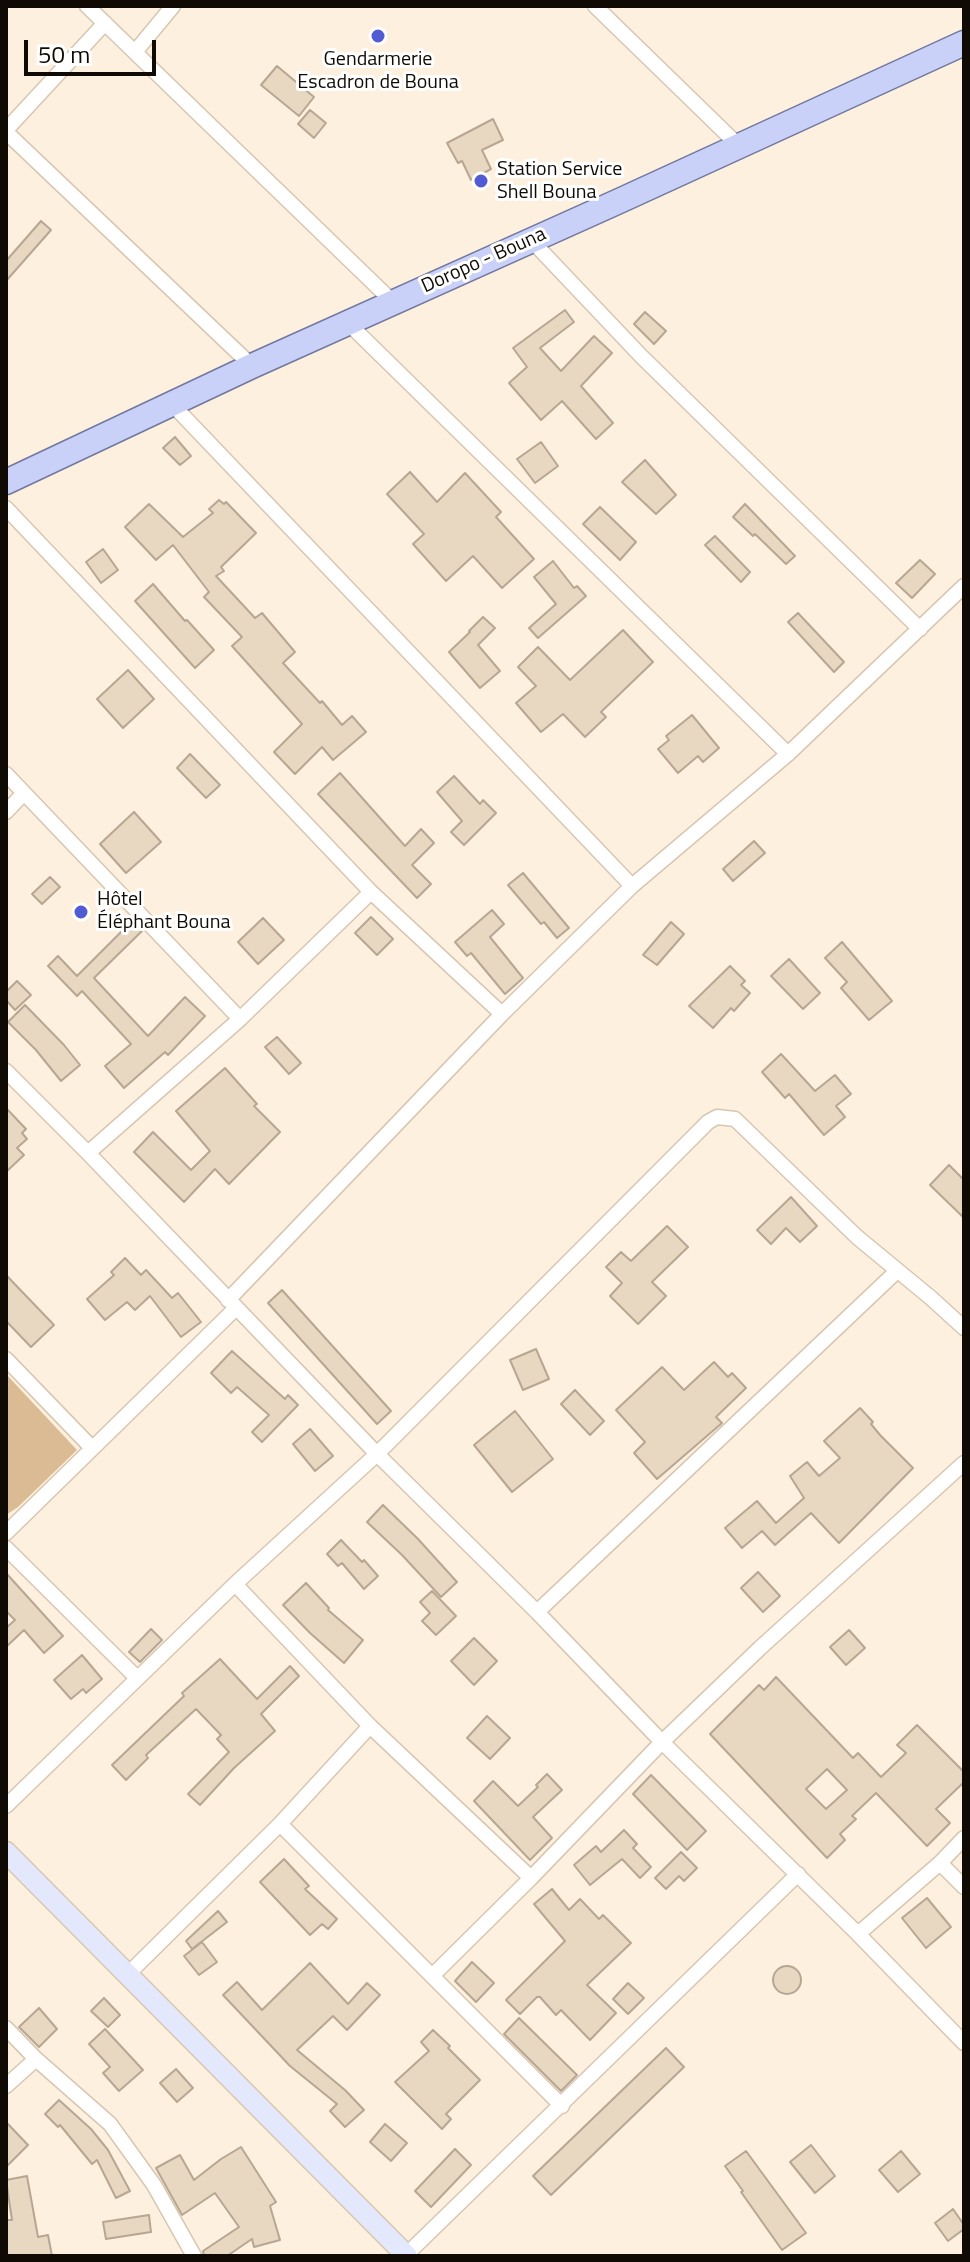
<!DOCTYPE html>
<html>
<head>
<meta charset="utf-8">
<style>
	body { margin:0 }
	#map { position:relative; width:970px; height:2262px; overflow:hidden; background:#fef0de; font-family:"Titillium Web",sans-serif }
	canvas { display:block }
	.frame { position:absolute; inset:0; border:8px solid #100a04; pointer-events:none }
	.scale { position:absolute; left:24px; top:40px; width:132px; height:36px; box-sizing:border-box; border:4px solid #100a04; border-top:0; padding-left:10px; font-size:24px; line-height:28px; white-space:nowrap; color:#100a04; -webkit-text-stroke:6px #fff; paint-order:stroke }
</style>
</head>
<body>
<div id="map">
<canvas width="970" height="2262"></canvas>
<div class="frame"></div>
<div class="scale">50 m</div>
</div>
<script>
const c = document.querySelector('canvas').getContext('2d');
c.lineJoin = 'round';
function fill(path, color) { c.fillStyle = color; c.fill(path, 'evenodd'); }
const shape = rows => new Path2D(rows.map(r => 'M' + r).join(''));
function stroke(path, color, width, dash) { c.strokeStyle = color; c.lineWidth = width; c.lineCap = dash ? 'butt' : 'round'; c.setLineDash(dash || []); c.stroke(path); }
function write(font, color, halo, rows, align = 'center') {
  c.font = font + ' "Titillium Web",sans-serif'; c.lineWidth = 6; c.setLineDash([]); c.textBaseline = 'middle'; c.strokeStyle = halo; c.fillStyle = color; for (const [text, x, y, turn = 0] of rows) {
    c.save(); c.translate(x, y); c.rotate((+turn || 0) * Math.PI / 180); c.textAlign = isNaN(turn) ? turn : align; if (halo) c.strokeText(text, 0, 0); c.fillText(text, 0, 0); c.restore();
  }
}
fill(shape([
	[6,1374,77,1450,18,1507,6,1515]
]), '#dabb94');
const building = shape([
	[277,66,314,97,299,116,261,85,277,66],
	[310,110,326,123,314,138,298,124,310,110],
	[493,119,503,140,482,150,491,169,471,180,462,161,458,163,447,143,493,119],
	[41,221,51,230,6,281,6,261,41,221],
	[565,310,574,322,540,348,561,371,594,336,612,353,581,386,613,423,596,439,562,401,541,420,509,383,527,367,513,348,565,310],
	[645,312,666,331,654,344,634,324,645,312],
	[175,437,191,456,180,465,163,448,175,437],
	[541,442,558,466,535,483,517,459,541,442],
	[645,460,676,495,656,514,622,482,645,460],
	[410,472,437,502,465,473,501,512,496,517,534,559,502,588,473,556,446,581,413,544,424,534,387,494,410,472],
	[219,500,224,504,226,502,256,533,221,567,224,571,216,576,255,618,262,613,295,652,283,663,320,703,322,701,342,725,352,716,366,732,333,760,322,747,295,774,274,752,302,724,232,646,242,637,204,597,209,592,173,545,156,560,125,527,149,504,183,537,213,513,209,509,219,500],
	[745,504,795,556,786,564,755,534,753,536,733,517,745,504],
	[600,507,636,542,620,560,583,524,600,507],
	[715,536,750,572,741,582,705,545,715,536],
	[103,549,118,570,101,583,86,562,103,549],
	[920,560,935,574,912,598,896,583,920,560],
	[553,561,574,588,577,586,586,596,538,638,529,628,556,604,534,577,553,561],
	[153,584,185,621,187,620,214,650,195,668,135,601,153,584],
	[798,613,844,662,834,672,788,622,798,613],
	[483,617,495,628,478,645,500,671,480,688,449,652,470,632,469,631,483,617],
	[623,630,653,662,601,712,606,717,585,737,563,714,541,732,516,703,536,686,518,667,538,647,570,680,623,630],
	[128,670,154,699,123,728,97,699,128,670],
	[692,715,719,748,703,762,698,756,678,773,658,749,669,740,666,736,692,715],
	[190,754,220,785,206,798,177,768,190,754],
	[340,773,405,846,421,829,434,843,412,865,431,884,417,898,318,794,340,773],
	[454,776,480,804,483,800,496,813,464,845,451,832,462,821,437,792,454,776],
	[134,812,161,842,126,873,100,844,134,812],
	[754,841,765,853,733,881,723,869,754,841],
	[523,873,569,928,557,938,544,922,541,924,508,885,523,873],
	[50,877,60,887,42,904,32,894,50,877],
	[492,910,504,924,490,937,523,978,505,994,471,953,467,956,455,942,492,910],
	[371,917,393,939,377,955,355,933,371,917],
	[263,918,284,940,258,964,238,942,263,918],
	[132,921,142,931,94,978,148,1036,185,997,205,1016,168,1055,165,1052,124,1088,105,1066,131,1044,82,991,77,996,48,966,58,956,77,976,132,921],
	[671,922,684,934,657,965,643,955,671,922],
	[842,942,892,1001,869,1020,841,988,847,982,825,958,842,942],
	[789,959,820,993,803,1009,771,976,789,959],
	[730,966,745,981,741,985,750,993,734,1011,731,1008,713,1028,689,1006,730,966],
	[17,981,31,995,15,1010,6,1000,6,992,17,981],
	[25,1005,64,1045,80,1065,61,1081,36,1050,8,1022,25,1005],
	[277,1037,301,1063,289,1074,265,1047,277,1037],
	[781,1054,815,1091,835,1075,851,1094,836,1106,845,1117,824,1135,789,1094,785,1098,762,1072,781,1054],
	[225,1068,257,1104,254,1106,280,1132,229,1184,215,1169,184,1202,134,1152,153,1132,191,1170,210,1151,176,1111,225,1068],
	[6,1108,26,1129,22,1133,27,1139,17,1148,24,1155,6,1172,6,1108],
	[949,1165,964,1180,964,1218,930,1185,949,1165],
	[791,1197,817,1226,800,1242,786,1228,771,1244,757,1230,791,1197],
	[667,1226,688,1247,652,1282,666,1296,638,1324,610,1296,622,1283,606,1267,621,1252,631,1261,667,1226],
	[125,1258,141,1275,146,1270,172,1298,178,1293,201,1322,181,1337,150,1296,135,1310,127,1302,105,1320,87,1299,114,1275,111,1272,125,1258],
	[6,1275,54,1325,31,1347,6,1321,6,1275],
	[282,1290,391,1411,377,1424,268,1303,282,1290],
	[536,1349,549,1379,523,1390,510,1360,536,1349],
	[232,1351,285,1399,288,1395,298,1405,262,1442,252,1432,269,1415,237,1387,231,1393,211,1373,232,1351],
	[714,1362,728,1377,732,1373,746,1388,716,1417,722,1423,657,1479,634,1453,645,1442,616,1410,662,1367,684,1390,714,1362],
	[575,1390,604,1421,590,1435,561,1404,575,1390],
	[860,1408,873,1422,871,1424,880,1435,913,1468,839,1543,811,1513,775,1545,762,1531,742,1548,725,1528,757,1501,776,1523,804,1498,790,1476,807,1462,819,1476,840,1458,824,1441,860,1408],
	[515,1411,553,1459,512,1492,474,1445,515,1411],
	[310,1429,333,1456,315,1471,293,1444,310,1429],
	[383,1505,418,1539,457,1582,441,1597,402,1555,367,1522,383,1505],
	[341,1540,362,1562,364,1560,378,1576,364,1589,342,1563,338,1566,327,1554,341,1540],
	[758,1572,780,1596,763,1612,741,1588,758,1572],
	[6,1573,63,1636,44,1653,24,1630,6,1647,6,1628,15,1620,6,1611,6,1573],
	[306,1583,329,1608,328,1610,363,1640,344,1663,310,1633,283,1605,306,1583],
	[432,1591,456,1616,436,1635,422,1621,430,1613,420,1602,432,1591],
	[151,1629,162,1640,140,1662,129,1652,151,1629],
	[849,1630,865,1648,846,1665,830,1647,849,1630],
	[474,1638,497,1661,474,1685,451,1661,474,1638],
	[82,1655,102,1679,86,1693,83,1689,71,1699,54,1680,82,1655],
	[220,1659,257,1699,290,1666,299,1676,261,1714,275,1731,234,1768,200,1805,188,1794,229,1752,217,1739,221,1735,196,1709,146,1755,148,1758,126,1780,112,1765,184,1696,182,1693,220,1659],
	[776,1677,853,1758,858,1753,881,1777,906,1753,897,1745,917,1725,964,1772,964,1782,936,1809,950,1823,927,1846,876,1793,852,1816,856,1819,840,1834,845,1840,827,1858,710,1734,759,1685,764,1690,776,1677],
	[827,1769,847,1790,826,1809,806,1789,827,1769],
	[487,1716,510,1738,490,1759,467,1738,487,1716],
	[547,1774,562,1790,533,1817,552,1838,530,1860,474,1801,493,1781,518,1806,538,1787,536,1785,547,1774],
	[651,1775,706,1831,687,1850,633,1794,651,1775],
	[624,1830,637,1844,633,1848,651,1867,640,1878,622,1859,590,1885,574,1865,596,1846,601,1852,624,1830],
	[681,1852,697,1868,684,1881,679,1876,666,1889,655,1878,681,1852],
	[284,1859,309,1886,305,1889,337,1919,328,1929,322,1924,310,1935,260,1882,284,1859],
	[552,1889,569,1910,580,1899,599,1919,603,1915,631,1943,587,1985,616,2013,590,2040,561,2010,556,2015,540,1997,537,1997,520,2014,506,2000,565,1941,534,1904,552,1889],
	[927,1898,951,1927,926,1948,902,1918,927,1898],
	[218,1911,227,1922,192,1949,186,1941,218,1911],
	[202,1942,217,1962,199,1975,184,1956,202,1942],
	[472,1962,494,1983,476,2002,455,1981,472,1962],
	[310,1963,348,2004,367,1983,380,1995,347,2030,333,2016,297,2050,345,2090,364,2110,345,2127,330,2111,337,2104,290,2066,223,1995,237,1982,262,2010,310,1963],
	'773 1980a14 14 0 1 1 28 0a14 14 0 1 1-28 0Z',
	[628,1983,644,1998,628,2014,613,1999,628,1983],
	[104,1998,120,2015,108,2027,91,2011,104,1998],
	[39,2008,57,2029,39,2047,19,2027,39,2008],
	[519,2018,577,2075,561,2091,504,2034,519,2018],
	[105,2029,143,2070,119,2091,103,2073,110,2067,89,2044,105,2029],
	[433,2030,450,2046,448,2048,480,2080,446,2114,451,2119,442,2129,395,2082,429,2051,421,2042,433,2030],
	[666,2048,684,2067,551,2195,533,2176,666,2048],
	[176,2069,193,2088,177,2102,160,2083,176,2069],
	[59,2100,91,2129,108,2150,130,2191,116,2198,97,2160,92,2164,60,2125,58,2127,45,2114,59,2100],
	[6,2122,28,2145,6,2167,6,2122],
	[385,2124,407,2143,391,2161,370,2142,385,2124],
	[811,2145,835,2176,815,2193,790,2162,811,2145],
	[241,2147,276,2202,270,2206,280,2240,254,2247,252,2239,227,2256,204,2256,203,2251,239,2227,215,2193,182,2215,156,2168,180,2155,194,2180,221,2159,241,2147],
	[455,2149,471,2165,431,2207,415,2191,455,2149],
	[746,2151,806,2233,782,2250,741,2192,743,2191,725,2166,746,2151],
	[901,2151,920,2174,898,2192,879,2170,901,2151],
	[27,2176,38,2237,48,2235,52,2256,6,2256,6,2220,12,2220,6,2180,27,2176],
	[953,2209,964,2225,964,2229,948,2241,935,2223,953,2209],
	[149,2215,151,2232,106,2239,103,2222,149,2215]
]);
fill(building, '#e8d7c1');
stroke(building, '#b7a692', 2);
const street = shape([
	[87,6,394,303],
	[595,6,738,145],
	[135,52,173,6],
	[6,130,105,23],
	[6,132,252,366],
	[531,240,641,356,920,629],
	[348,323,788,754],
	[171,403,632,886],
	[6,508,371,892,502,1014],
	[6,774,240,1019],
	[6,812,24,793],
	[6,1071,88,1153,377,1454,537,1612,662,1742,858,1934,964,2043],
	[88,1153,240,1019,371,892],
	[228,1300,502,1014,632,886,788,754,964,586],
	[6,1359,92,1448],
	[6,1533,236,1308],
	[6,1548,137,1678],
	[235,1584,370,1726,531,1878],
	[537,1612,897,1271],
	[6,1806,235,1584,377,1454,708,1122,717,1117,735,1119,857,1237,931,1298,964,1328],
	[280,1824,562,2106],
	[940,1863,964,1887],
	[858,1934,940,1863,964,1838],
	[127,1975,280,1824,370,1726],
	[433,1975,531,1878,662,1742,760,1648,964,1463],
	[6,2028,36,2059,110,2124,154,2185,194,2256],
	[6,2086,36,2059],
	[406,2255,798,1874]
]);
const secondary = shape([
	[6,1852,407,2256]
]);
const primary = shape([
	[6,482,252,366,617,202,964,43]
]);
stroke(street, '#d7c7b1', 17);
stroke(secondary, '#d7c7b1', 23);
stroke(primary, '#7178a0', 27);
stroke(street, '#fff', 14);
stroke(secondary, '#e4e8fc', 20);
stroke(primary, '#c9d1f8', 24);
for (const [x, y, r, color] of [
	[378,36,8,"#515cd2"],
	[481,181,8,"#515cd2"],
	[81,912,8,"#515cd2"]
]) { const dot = new Path2D(); dot.arc(x, y, r, 0, 2 * Math.PI); c.fillStyle = color; c.fill(dot); stroke(dot, '#fff', 3); }
write('20px', '#100a04', '#fff', [
	["Gendarmerie",378,60,"center"],
	["Escadron de Bouna",378,83,"center"],
	["Station Service",497,170],
	["Shell Bouna",497,193],
	["Hôtel",97,900],
	["Éléphant Bouna",97,923]
], 'left');
write('20px', '#100a04', '#fff', [
	["Doropo - Bouna",484,261,-24]
]);
</script>
</body>
</html>
